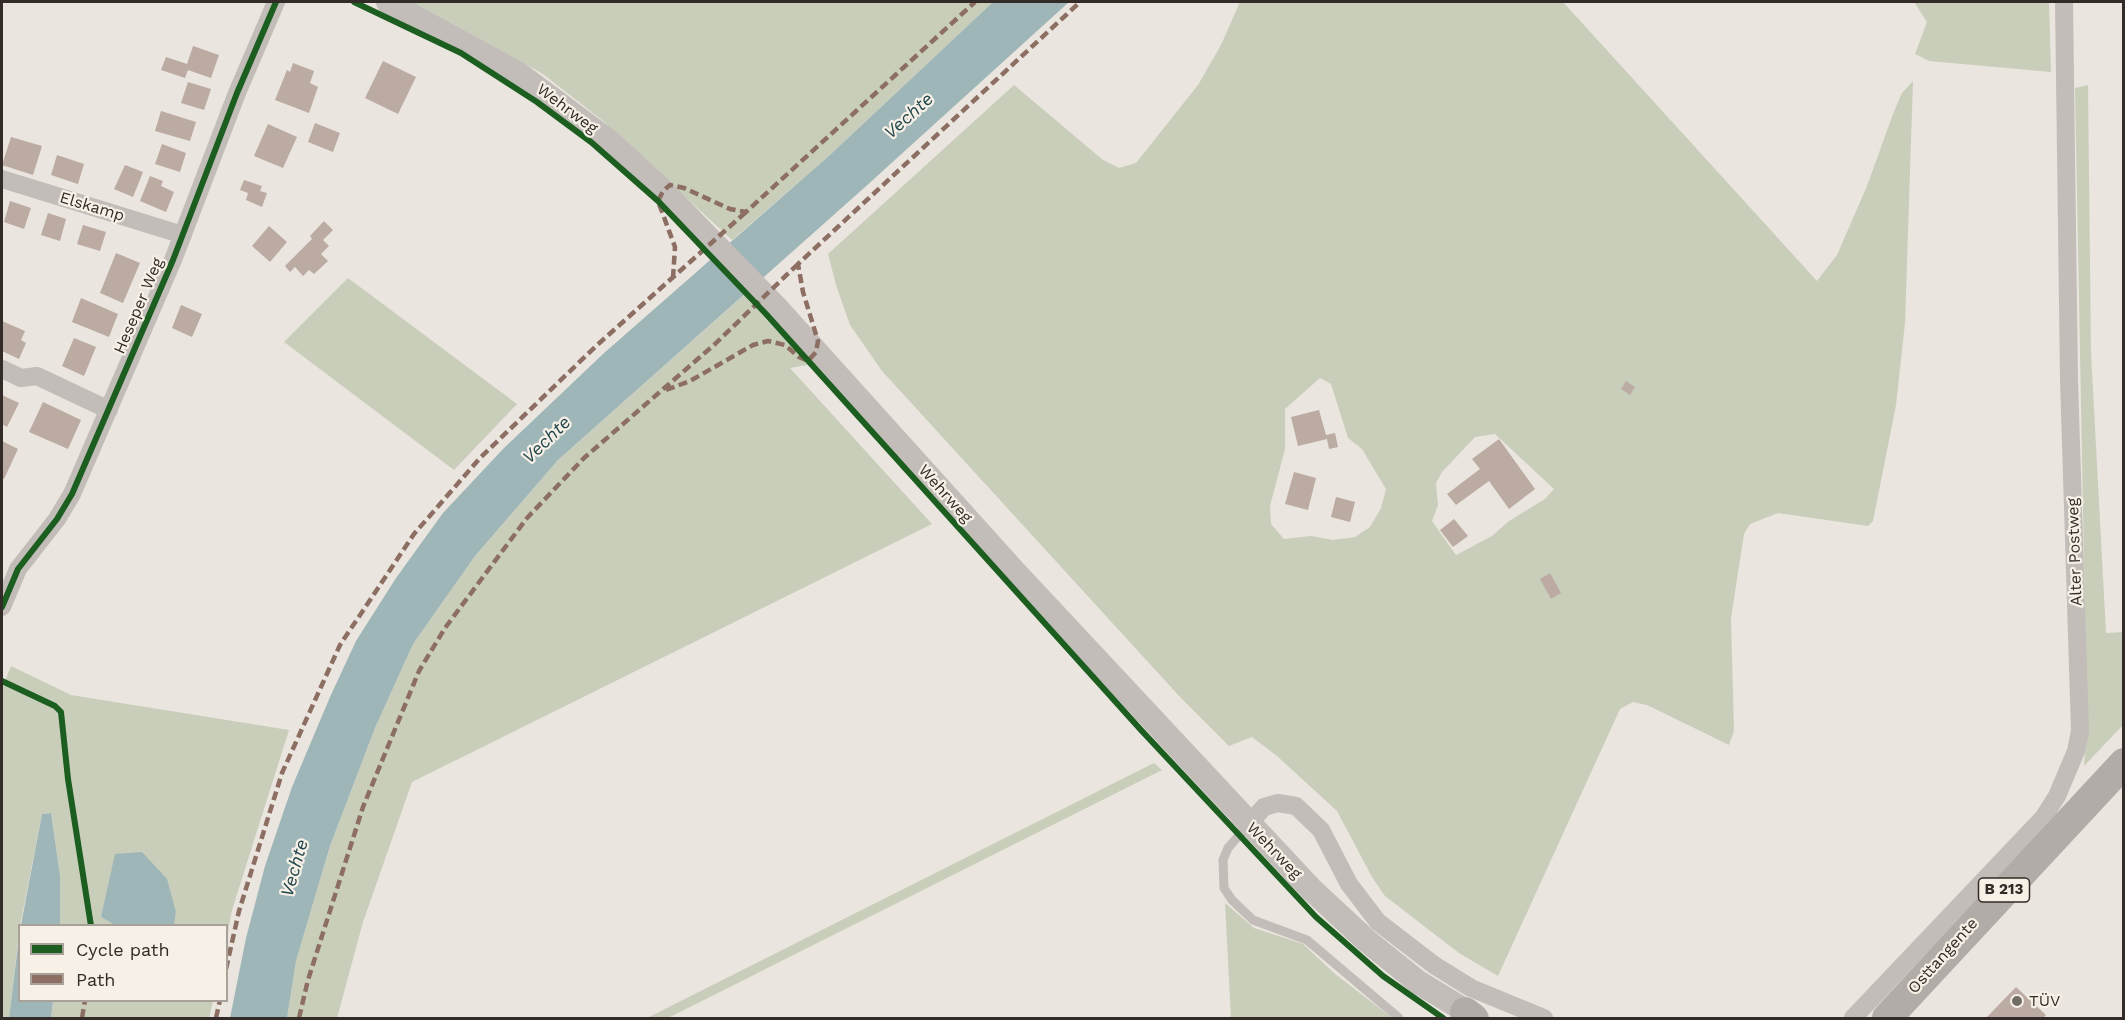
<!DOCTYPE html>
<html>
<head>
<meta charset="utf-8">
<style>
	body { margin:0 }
	#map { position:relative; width:2125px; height:1020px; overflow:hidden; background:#eae5de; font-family:"Work Sans",sans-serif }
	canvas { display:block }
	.frame { position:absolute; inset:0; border:3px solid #322b27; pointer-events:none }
	.legend { position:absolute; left:18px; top:924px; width:210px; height:78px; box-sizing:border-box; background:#f6f0e6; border:2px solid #a8a19a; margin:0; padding:8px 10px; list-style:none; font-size:18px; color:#322b27 }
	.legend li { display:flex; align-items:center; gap:12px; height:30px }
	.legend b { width:30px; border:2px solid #a8a19a }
</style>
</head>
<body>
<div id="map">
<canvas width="2125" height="1020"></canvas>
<div class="frame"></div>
<ul class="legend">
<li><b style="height:8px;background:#1b5e20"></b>Cycle path</li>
<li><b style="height:8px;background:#8d6e63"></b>Path</li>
</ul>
</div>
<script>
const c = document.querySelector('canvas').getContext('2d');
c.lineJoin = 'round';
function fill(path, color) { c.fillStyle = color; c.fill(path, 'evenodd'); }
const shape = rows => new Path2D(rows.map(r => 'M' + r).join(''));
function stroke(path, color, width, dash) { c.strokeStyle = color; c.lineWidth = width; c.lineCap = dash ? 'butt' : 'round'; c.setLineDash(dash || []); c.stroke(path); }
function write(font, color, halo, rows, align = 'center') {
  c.font = font + ' "Work Sans",sans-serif'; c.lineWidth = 4.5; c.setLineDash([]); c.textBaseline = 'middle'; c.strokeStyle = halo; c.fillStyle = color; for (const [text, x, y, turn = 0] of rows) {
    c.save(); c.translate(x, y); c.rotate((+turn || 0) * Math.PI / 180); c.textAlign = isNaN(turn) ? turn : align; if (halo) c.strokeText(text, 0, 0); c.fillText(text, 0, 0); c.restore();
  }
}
fill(shape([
	[413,2,993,2,831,154,732,240,603,121,543,74],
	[1240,2,1563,2,1817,281,1837,255,1867,186,1893,114,1902,93,1913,81,1905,323,1896,405,1873,521,1868,526,1778,513,1750,524,1744,534,1731,618,1734,731,1729,745,1647,705,1633,702,1620,709,1498,976,1459,953,1385,896,1372,877,1337,811,1277,756,1252,737,1229,746,1180,697,882,371,850,325,836,285,828,254,1014,85,1103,160,1119,168,1136,163,1198,85,1221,45],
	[1320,378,1331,384,1348,438,1362,449,1386,489,1381,508,1370,527,1355,537,1333,540,1311,536,1284,539,1271,524,1270,506,1285,449,1285,409],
	[1495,434,1554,489,1545,499,1509,521,1492,536,1456,555,1432,521,1438,505,1436,483,1442,472,1475,437],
	[1914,2,2049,2,2051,72,1929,61,1915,54,1927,22],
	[2088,85,2091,353,2106,633,2124,632,2123,725,2084,766,2087,721,2075,88],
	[348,278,517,404,454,470,284,342],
	[744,295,808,365,790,368,932,524,412,782,363,922,337,1018,287,1018,296,961,330,846,375,728,413,644,475,556,558,460],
	[11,666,71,695,289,730,232,910,227,937,226,926,174,925,176,912,101,917,115,925,60,925,60,875,51,813,42,814,20,926,9,1018,2,1018,2,689],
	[1154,763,1162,770,668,1018,647,1018],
	[1225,903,1254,928,1303,944,1334,973,1392,1018,1231,1018],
	[53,1001,53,1000,213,1001,209,1018,51,1018]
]), '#c9ceba');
fill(shape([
	[993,2,1069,2,864,188,558,460,475,556,413,644,375,728,330,846,296,961,287,1018,230,1018,246,938,265,866,292,787,330,697,356,641,396,578,443,513,504,448,603,354,831,154],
	[51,813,60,875,60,925,21,925,42,814],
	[142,852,167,879,176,912,174,925,115,925,101,917,115,854],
	[19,937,20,1000,53,1001,51,1018,9,1018]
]), '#9eb6b8');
fill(shape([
	[193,46,219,55,211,78,188,70,185,78,161,70,166,57,187,64],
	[383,61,416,77,398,114,365,98],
	[293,63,314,71,310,83,318,87,309,113,275,100,287,70,290,72],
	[188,82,211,89,204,110,181,103],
	[161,111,196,122,190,141,155,131],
	[315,123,340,133,333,152,308,142],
	[268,124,297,137,283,168,254,156],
	[11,137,42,146,33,175,2,165],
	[162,144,186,153,180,172,155,164],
	[57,155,84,164,78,184,51,175],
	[125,165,143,172,133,197,114,189],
	[150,176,163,181,161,186,174,192,166,212,140,201],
	[244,180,262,186,260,191,267,193,262,207,246,200,248,193,240,190],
	[10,201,31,208,24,229,4,222],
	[48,213,66,219,60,241,41,235],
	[324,221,333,230,323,240,329,246,321,254,328,261,314,274,309,270,303,276,295,267,290,272,285,266,312,239,310,236],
	[83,225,106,232,100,251,77,244],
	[269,226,287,242,270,262,252,246],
	[116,253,140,263,123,303,100,293],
	[81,298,118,314,109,337,72,322],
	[181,305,202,314,192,337,172,328],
	[2,321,25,331,21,340,26,343,19,359,2,351],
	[74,338,96,347,84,376,62,366],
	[1626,381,1635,387,1630,395,1621,389],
	[2,395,19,403,7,427,2,424],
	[43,402,81,420,68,449,29,432],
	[1319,410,1326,435,1335,433,1338,447,1329,449,1327,439,1298,446,1291,417],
	[1499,439,1535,489,1509,509,1489,481,1456,505,1447,494,1480,469,1472,459],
	[2,441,18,449,4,479,2,478],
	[1294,472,1316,478,1308,510,1285,504],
	[1336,497,1355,502,1350,522,1331,517],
	[1454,519,1468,536,1453,547,1440,530],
	[1550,573,1561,593,1551,599,1540,579],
	[2016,987,2046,1015,2043,1018,1986,1018]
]), '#bbaba2');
stroke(shape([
	[1248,825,1228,848,1223,860,1224,888,1232,900,1253,920,1307,940,1399,1018]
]), '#c2bdb8', 9);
stroke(shape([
	[2,179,183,235],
	[2,369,21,378,37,376,109,410],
	[2,607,18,569,57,519,72,494,173,260,237,93,276,2],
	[1248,825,1264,807,1278,803,1296,806,1321,830,1349,884,1378,922,1434,965,1471,988,1544,1018],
	[1853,1018,2043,818,2057,796,2076,751,2080,731,2069,380,2064,2]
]), '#c2bdb8', 18);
stroke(shape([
	[388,2,519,74,610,142,663,191,775,306,1014,571,1311,889,1367,941,1418,982,1477,1018]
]), '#c2bdb8', 24);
stroke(shape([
	[1465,1012,1473,1018],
	[1887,1018,2124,763]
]), '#b1aca7', 30);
stroke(shape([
	[673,278,675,247,658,201,663,191,670,185,684,188,730,209,746,212,975,2],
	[666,390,690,381,753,345,768,341,785,345,799,357,808,361,816,352,818,341,803,292,798,264,1080,2],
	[226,969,239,911,282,773,340,645,414,534,480,458,596,346,746,212],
	[82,1018,85,1000],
	[216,1018,220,1000],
	[299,1018,308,980,363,807,419,671,445,628,527,518,584,458,715,344,798,264]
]), '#8d6e63', 4.5, [9, 4.5]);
stroke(shape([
	[354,2,461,53,537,102,591,142,658,201,766,314,1141,730,1316,917,1383,976,1443,1018],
	[2,607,18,569,57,519,72,494,173,260,237,93,276,2],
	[2,681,55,706,61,712,68,779,91,926]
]), '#1b5e20', 6);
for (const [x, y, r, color] of [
	[2017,1001,6,"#726c67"]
]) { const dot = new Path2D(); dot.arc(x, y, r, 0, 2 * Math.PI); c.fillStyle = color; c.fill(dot); stroke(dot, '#f6f0e6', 2); }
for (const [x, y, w] of [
	[2004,890,51]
]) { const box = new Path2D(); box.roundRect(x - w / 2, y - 12, w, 24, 4.5); c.fillStyle = '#f6f0e6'; c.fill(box); stroke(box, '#322b27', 1.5); }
write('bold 15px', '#322b27', null, [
	["B 213",2004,890]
]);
write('16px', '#322b27', '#f6f0e6', [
	["Wehrweg",567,109,37],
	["Elskamp",92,207,17],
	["Heseper Weg",139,306,-67],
	["Wehrweg",945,494,48],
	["Alter Postweg",2075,552,-92],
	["Wehrweg",1274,851,46],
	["Osttangente",1943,956,-48]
]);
write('16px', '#322b27', '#f6f0e6', [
	["TÜV",2029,1001]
], 'left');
write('italic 18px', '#22484e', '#f6f0e6', [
	["Vechte",909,116,-42],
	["Vechte",547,440,-44],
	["Vechte",295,868,-74]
]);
</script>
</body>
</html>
